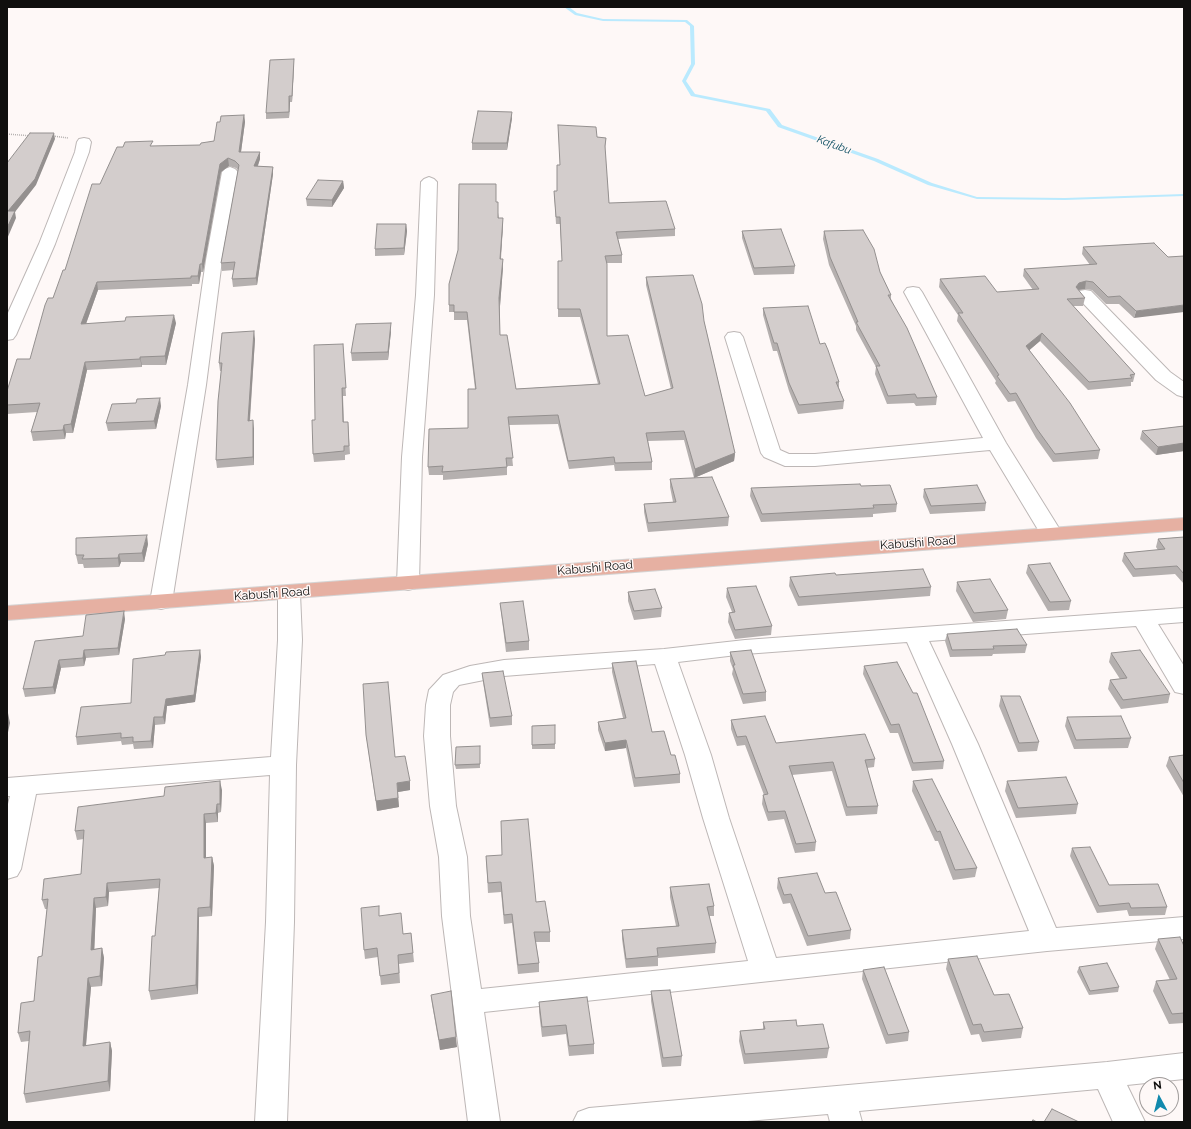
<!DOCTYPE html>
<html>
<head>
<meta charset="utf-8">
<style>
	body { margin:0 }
	#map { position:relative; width:1191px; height:1129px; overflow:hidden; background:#fef8f7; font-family:Raleway,sans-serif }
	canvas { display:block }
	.frame { position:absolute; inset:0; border:8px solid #100f0e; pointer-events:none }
	.north { position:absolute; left:1139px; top:1077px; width:40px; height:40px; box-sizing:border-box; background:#fef8f7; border:1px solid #9f9b9a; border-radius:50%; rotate:353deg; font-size:11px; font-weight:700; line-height:16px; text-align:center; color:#100f0e }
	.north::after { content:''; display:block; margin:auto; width:14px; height:18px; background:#1289ad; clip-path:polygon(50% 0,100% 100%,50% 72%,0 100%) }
</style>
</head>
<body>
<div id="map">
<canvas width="1191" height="1129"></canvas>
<div class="frame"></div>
<div class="north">N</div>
</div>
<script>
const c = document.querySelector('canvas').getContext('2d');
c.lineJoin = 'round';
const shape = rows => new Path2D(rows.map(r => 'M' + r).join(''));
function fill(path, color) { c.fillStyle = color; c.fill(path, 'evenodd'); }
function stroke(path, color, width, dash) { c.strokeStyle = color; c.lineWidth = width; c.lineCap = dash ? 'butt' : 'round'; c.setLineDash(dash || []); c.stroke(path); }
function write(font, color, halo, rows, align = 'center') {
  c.font = font + ' Raleway,sans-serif'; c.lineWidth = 3; c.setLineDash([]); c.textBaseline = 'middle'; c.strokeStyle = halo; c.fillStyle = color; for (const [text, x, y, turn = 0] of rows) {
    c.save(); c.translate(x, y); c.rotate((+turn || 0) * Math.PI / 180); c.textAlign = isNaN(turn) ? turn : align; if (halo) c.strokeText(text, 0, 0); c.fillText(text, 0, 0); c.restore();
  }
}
fill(shape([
	[373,7,401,7,399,8,375,8,373,7],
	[564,7,569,7,577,13,603,19,687,20,694,26,695,64,686,81,695,94,770,109,782,125,878,159,932,183,977,197,1065,198,1184,194,1184,196,1065,200,977,199,928,185,874,161,778,127,766,111,691,96,682,81,691,64,690,26,685,22,603,21,575,15,564,7]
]), '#baeafe');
const minor = shape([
	[84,138,89,139,91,142,89,152,55,244,16,335,13,339,7,340,7,315,39,244,75,152,77,142,79,139,84,138],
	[230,167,235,169,238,172,222,260,206,385,172,602,169,607,161,609,153,607,150,602,188,385,206,260,222,172,225,169,230,167],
	[429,177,434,179,437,182,434,295,422,457,419,583,416,588,408,590,400,588,397,583,402,457,416,295,421,182,424,179,429,177],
	[913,287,919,288,922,292,1006,443,1062,533,1059,538,1051,539,1043,538,990,450,815,466,785,466,764,457,761,453,725,337,728,333,734,332,740,333,743,337,780,450,789,454,815,454,983,438,904,292,907,288,913,287],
	[1085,290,1091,291,1170,372,1184,382,1184,397,1177,395,1156,380,1079,299,1076,295,1079,291,1085,290],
	[289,586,297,588,300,593,302,640,296,765,294,922,287,1122,255,1122,266,922,270,775,36,794,21,869,17,876,7,879,7,808,10,796,7,796,7,778,271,757,278,640,278,593,281,588,289,586],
	[1184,608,1184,622,1158,624,1184,666,1184,694,1175,692,1136,626,929,641,978,744,1056,928,1184,917,1184,939,1047,951,484,1012,500,1122,468,1122,442,916,439,857,430,806,424,736,426,705,429,690,443,675,470,666,504,660,664,649,745,640,1184,608],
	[907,642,952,744,1029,931,776,958,729,818,711,755,678,662,745,654,907,642],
	[655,664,685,755,703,818,748,961,481,989,470,916,467,857,456,806,450,736,450,705,453,692,459,685,504,676,655,664],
	[1184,1053,1184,1079,1127,1085,1145,1122,1113,1122,1098,1089,859,1111,862,1122,830,1122,828,1114,736,1122,573,1122,578,1112,589,1108,1107,1062,1184,1053]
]);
const major = shape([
	[1184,518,1184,530,7,620,7,606,1184,518]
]);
stroke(minor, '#bdb7b6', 2);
stroke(major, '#d4d4d4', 2);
stroke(shape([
	[7,134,32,136],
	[53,136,68,138]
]), '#b6b2b1', 1.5, [1, 1]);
fill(minor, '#fff');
fill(major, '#e6b0a2');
fill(shape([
	[294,65,292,102,290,102,289,118,266,119,266,113],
	[244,115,245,122,241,152,260,152,260,159,258,166,273,167,273,174,257,285,233,287,232,279,234,270,222,271,221,263,238,170,236,168,229,166,221,172,203,272,201,272,199,284,192,284,192,286,98,290,86,324,176,323,166,365,142,365,142,367,87,370,73,433,66,433,65,439,33,441,31,432,37,412,7,414,7,391,30,359,53,298,65,270,100,184,153,146,200,145,214,141,220,122],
	[512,118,507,150,472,150,472,143],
	[597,137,606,138,605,150,609,203,675,229,675,236,618,239,622,255,622,263,607,263,607,336,645,396,671,389,646,285,646,277,704,321,735,453,734,461,694,478,684,440,648,441,652,462,652,470,615,471,614,465,569,469,558,424,509,425,513,466,507,466,507,475,443,480,443,475,429,475,428,467,468,428,475,389,467,320,454,320,454,312,449,312,449,305,496,184,496,202,499,218,503,225,501,259,503,267,500,306,500,335,516,389,598,384,580,317,558,317,558,261,562,261,560,224,556,224,554,191,557,191,560,165],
	[343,181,344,188,332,207,307,206,306,199],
	[406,224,407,231,404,255,375,256,375,249],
	[742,231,795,266,794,274,754,275,742,238],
	[824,231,880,272,891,295,891,299,937,397,936,405,916,406,914,403,887,404,875,374,876,367,856,330,856,326,829,265,823,239],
	[1154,243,1134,318,1119,304,1106,304,1092,290,1085,289,1078,290,1085,298,1083,306,1073,306,1135,374,1133,382,1131,382,1131,386,1088,390,1040,341,1029,350,1100,450,1098,459,1053,462,1036,438,1015,401,1008,402,995,383,996,381,957,321,958,315,939,287,940,279,997,292,1033,290,1023,276,1024,269,1090,265,1082,254,1083,247],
	[763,308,820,344,839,382,839,388,844,401,843,409,798,414,789,391,777,351,773,351,763,315],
	[391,331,388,360,352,361,351,353],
	[255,339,250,421,254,429,254,465,217,468,216,460,221,371,220,371,219,363],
	[343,344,346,396,343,396,343,422,348,422,350,454,345,455,345,460,314,462,313,454,315,420],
	[161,406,156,429,108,431,106,423],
	[1184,426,1184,451,1156,455,1140,439,1142,431],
	[670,479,729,517,728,526,648,532,644,512,644,504,673,502,670,487],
	[861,486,897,504,896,512,873,514,873,517,761,522,750,496,751,488],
	[924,489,986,503,985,511,930,514,923,497],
	[1184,537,1184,584,1175,574,1133,577,1122,561,1124,553,1158,550,1156,547,1158,539],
	[148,544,144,562,121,562,119,567,84,568,83,564,78,564,76,555],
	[1028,565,1071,601,1069,610,1048,611,1026,573],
	[836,575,931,587,930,596,798,606,789,586,790,577],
	[957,582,1008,610,1006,619,973,622,956,591],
	[727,588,772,626,771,635,735,639,728,622,729,613,732,612,726,597],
	[628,592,662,608,661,617,634,620,628,601],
	[500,603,529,641,529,650,506,652,501,612],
	[125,619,119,655,86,658,84,666,61,668,55,694,25,697,23,689,83,636],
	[947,634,1027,645,1025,653,993,654,992,656,950,657,945,641],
	[200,650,201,657,195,702,167,706,165,724,155,725,153,748,134,749,133,744,122,745,121,741,77,745,76,737,131,703,165,655],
	[730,652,766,692,766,701,743,704,732,674,733,669,730,661],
	[1111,653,1170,694,1168,703,1121,709,1108,689,1110,680,1120,679,1109,662],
	[612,663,652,732,671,755,680,774,680,783,634,787,626,748,605,751,598,730,598,722,623,718,612,672],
	[864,666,944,761,943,769,912,771,898,733,890,733,863,674],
	[482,673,512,716,512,725,490,727,483,682],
	[1001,696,1039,742,1037,751,1018,752,999,706],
	[1067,717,1131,738,1128,748,1074,749,1065,726],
	[731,720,776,743,875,759,874,767,867,768,878,806,877,814,846,816,832,771,792,775,816,842,815,851,795,853,784,819,768,821,762,804,763,795,764,795,745,745,737,746,731,729],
	[555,725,555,749,532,749,532,726],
	[366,735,395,757,410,790,398,792,399,807,377,811],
	[480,746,480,768,456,769,455,765],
	[1184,755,1184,797,1166,766,1169,757],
	[913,781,977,868,975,877,953,880,938,841,935,841,912,791],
	[1007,781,1078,804,1076,814,1016,818,1005,791],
	[222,790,221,812,218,813,218,822,206,823,206,858,212,857,214,866,212,916,199,917,198,994,151,1000,149,991,155,936,159,888,109,892,108,906,96,908,94,949,102,948,104,958,102,986,91,987,86,1046,110,1042,112,1051,110,1091,26,1103,24,1094,29,1041,21,1042,18,1033,34,1001,42,956,47,909,45,909,42,900,81,874,84,839,77,840,75,831],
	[1072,848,1109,885,1167,907,1165,915,1129,916,1127,910,1097,913,1070,856],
	[486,856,536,902,550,932,550,942,536,942,539,963,539,972,518,974,512,923,504,924,501,892,488,893],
	[778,878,825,893,851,930,850,939,807,946,790,903,783,904,777,888],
	[670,887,714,906,714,916,709,916,716,943,715,953,658,958,658,966,626,968,622,939,622,930,676,926,670,897],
	[380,916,403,934,411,933,414,962,399,964,400,983,381,985,378,957,365,959,364,950],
	[1158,939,1184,946,1184,1023,1169,1024,1153,991,1156,981,1170,980,1155,949],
	[948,959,994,995,1023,1028,1021,1038,982,1042,979,1034,971,1035,946,969],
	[1079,967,1119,987,1118,992,1089,995,1077,972],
	[863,970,909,1032,908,1041,886,1044,862,979],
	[651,991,682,1056,681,1066,662,1067,651,1001],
	[431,995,457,1047,440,1050,432,1004],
	[539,1002,594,1044,594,1054,569,1056,566,1034,542,1037,539,1012],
	[763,1022,797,1026,829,1048,827,1058,744,1064,739,1041,740,1031,763,1029]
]), '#b5b0af');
fill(shape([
	[294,59,294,65,292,102,292,96],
	[289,96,290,102,289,118],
	[512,112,512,118,507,150,507,143],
	[244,115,245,122,240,159,239,152],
	[54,133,55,139,36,185,15,212,16,218,7,239,7,228,8,211],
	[260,152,260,159,255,173,254,166],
	[228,158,229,166,221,172,203,272,202,264,220,164],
	[273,167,273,174,257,285,256,278],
	[343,181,344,188,332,207,332,200],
	[503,218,503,225,500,267,500,259],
	[406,224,407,231,404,255,404,248],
	[503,259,503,267,500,306,499,298],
	[200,264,201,272,199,284,198,276],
	[1086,281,1085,289,1078,290,1076,287,1079,283],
	[97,282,98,290,83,332,81,324],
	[1184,305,1184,312,1134,318,1136,311],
	[174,315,176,323,166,365,165,356],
	[391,323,391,331,388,360,388,352],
	[254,331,255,339,249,429,248,421],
	[1042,333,1040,341,1025,354,1026,346],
	[140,357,142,365,142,367,140,359],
	[85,362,87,370,73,433,71,424],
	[342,388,343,396,344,430,343,422],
	[160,398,161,406,156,429,154,421],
	[253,420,254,429,254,465,253,457],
	[64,425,66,433,65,439,63,430],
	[1184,443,1184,451,1156,455,1158,447],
	[735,453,734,461,694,478,695,469],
	[147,535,148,544,144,562,142,553],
	[119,554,121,562,119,567,118,558],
	[124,611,125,619,119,655,118,648],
	[84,650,86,658,84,666,83,658],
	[200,650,201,657,195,702,167,706,165,724,163,717,166,699],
	[59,660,61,668,55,694,53,687],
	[8,713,10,723,7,737,7,718],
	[154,717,155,725,153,748,151,741],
	[626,740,626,748,605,751,605,743],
	[220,781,222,790,221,812,220,804],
	[410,781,410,790,398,792,397,783],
	[398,798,399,807,377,811,376,801],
	[217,804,218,813,218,822,216,813],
	[204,814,206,823,206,867,204,858],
	[212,857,214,866,212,916,210,907],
	[107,883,109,892,108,906,106,897],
	[94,898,96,908,94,959,91,950],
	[198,908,199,917,198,994,196,985],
	[102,948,104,958,102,986,100,976],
	[88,978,91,987,85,1055,83,1046],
	[456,1037,457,1047,440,1050,439,1040],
	[110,1042,112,1051,110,1091,108,1081]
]), '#94908f');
const building = shape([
	[294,59,292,96,289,96,289,112,266,113,270,60,294,59],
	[478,111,512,112,507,143,472,143,478,111],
	[244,115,239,152,260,152,254,166,273,167,256,278,232,279,235,262,221,263,239,165,235,161,228,158,220,164,202,264,200,264,198,276,191,276,191,278,97,282,81,324,125,321,126,317,174,315,165,356,140,357,140,359,85,362,71,424,64,425,63,430,31,432,40,403,7,405,7,391,17,359,30,359,45,305,48,298,53,298,63,270,65,270,92,184,100,184,117,147,123,147,125,142,153,141,150,146,200,145,201,143,214,141,217,122,220,122,221,116,244,115],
	[558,125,596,127,597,137,606,138,605,146,609,203,666,201,675,229,616,232,622,255,605,256,607,264,607,336,628,335,645,396,673,388,646,277,693,275,702,304,704,321,735,453,695,469,684,431,646,433,652,462,615,463,614,457,568,461,558,415,508,417,513,458,506,458,507,467,442,472,443,466,428,467,429,429,468,428,468,389,476,389,467,312,454,312,454,305,449,305,449,284,458,250,459,184,496,184,496,202,498,202,498,218,503,218,500,259,503,259,499,298,500,335,507,335,516,389,600,384,580,309,558,309,558,261,562,261,560,217,556,217,554,191,557,191,557,165,560,165,558,125],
	[30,133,54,133,35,179,8,211,15,211,7,228,7,163,30,133],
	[318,180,343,181,332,200,306,199,318,180],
	[377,224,406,224,404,248,375,249,377,224],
	[781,229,795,266,754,268,742,231,781,229],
	[863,230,874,249,880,272,891,295,888,295,907,328,937,397,917,398,915,394,888,396,876,366,880,366,856,322,858,322,830,257,824,231,863,230],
	[1154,243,1168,257,1184,256,1184,305,1136,311,1120,296,1108,297,1093,282,1086,281,1079,283,1076,287,1085,298,1067,299,1135,374,1130,375,1132,378,1089,382,1042,333,1026,346,1070,403,1100,450,1055,454,1037,429,1016,393,1010,394,997,376,999,375,958,313,963,313,940,279,985,276,997,292,1039,289,1024,269,1097,264,1083,247,1154,243],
	[808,306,820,344,825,343,828,350,839,382,836,382,844,401,799,405,789,383,777,343,774,343,763,308,808,306],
	[391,323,388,352,351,353,356,324,391,323],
	[254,331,248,421,253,420,253,457,216,460,218,401,222,363,219,363,222,333,254,331],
	[343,344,346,388,342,388,343,422,348,422,349,446,344,446,344,451,313,454,312,420,315,420,314,345,343,344],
	[160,398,154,421,106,423,112,404,136,403,137,399,160,398],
	[1184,426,1184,443,1158,447,1142,431,1184,426],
	[712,477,729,517,648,523,644,504,676,502,670,479,712,477],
	[860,484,861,486,890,485,897,504,873,505,874,508,762,514,751,488,860,484],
	[977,485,986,503,931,506,924,489,977,485],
	[147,535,142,553,119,554,118,558,82,559,84,555,76,555,76,538,147,535],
	[1184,537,1184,574,1177,566,1135,569,1124,553,1165,549,1158,539,1184,537],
	[1050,563,1071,601,1050,602,1028,565,1050,563],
	[923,569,931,587,811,596,799,597,790,577,835,573,836,575,923,569],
	[990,579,1008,610,974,613,957,582,990,579],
	[756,586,772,626,735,630,729,613,735,612,727,588,756,586],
	[655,589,662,608,634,611,628,592,655,589],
	[523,601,529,641,506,643,500,603,523,601],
	[124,611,118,648,84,650,83,658,59,660,53,687,23,689,35,641,83,636,86,615,124,611],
	[1017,629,1027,645,993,646,994,649,952,650,947,634,1017,629],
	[200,650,194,695,166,699,163,717,154,717,151,741,133,742,133,737,121,738,121,733,76,737,81,707,131,703,133,659,165,655,166,652,200,650],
	[751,650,766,692,743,694,733,665,735,665,730,652,751,650],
	[1140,650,1170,694,1123,700,1110,680,1127,678,1111,653,1140,650],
	[636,661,652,732,664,731,671,755,675,755,680,774,635,778,626,740,605,743,598,722,626,718,612,663,636,661],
	[897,662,913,693,917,693,944,761,913,763,899,724,891,725,864,666,897,662],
	[503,671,512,716,490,718,482,673,503,671],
	[388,682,395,757,405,756,410,781,397,783,398,798,376,801,366,735,363,684,388,682],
	[1001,696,1020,696,1039,742,1019,743,1001,696],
	[765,716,776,743,865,734,875,759,865,760,878,806,847,807,833,762,789,766,816,842,796,844,785,811,768,812,763,795,768,794,746,736,737,737,731,720,765,716],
	[1121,716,1131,738,1076,740,1067,717,1121,716],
	[555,725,555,744,532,745,532,726,555,725],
	[480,746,480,764,455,765,456,747,480,746],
	[1184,755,1184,783,1169,757,1184,755],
	[1066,777,1078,804,1018,808,1007,781,1066,777],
	[932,779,977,868,955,870,940,831,937,832,913,781,932,779],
	[220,781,220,804,217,804,216,813,204,814,204,858,212,857,210,907,198,908,196,985,149,991,152,936,155,936,160,879,107,883,106,897,94,898,91,950,102,948,100,976,88,978,83,1046,110,1042,108,1081,24,1094,30,1031,18,1033,21,1003,34,1001,38,957,42,956,48,899,42,900,44,879,81,874,84,830,75,831,78,807,164,796,165,787,220,781],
	[528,819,536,902,545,901,550,932,534,932,539,963,518,965,512,914,504,915,501,882,488,883,486,856,502,855,501,821,528,819],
	[1090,847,1109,885,1158,884,1167,907,1131,908,1129,903,1099,906,1072,848,1090,847],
	[817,873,825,893,836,892,851,930,808,936,791,894,784,895,778,878,817,873],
	[709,884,714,906,707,907,716,943,657,948,658,956,626,959,622,930,679,926,670,887,709,884],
	[379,906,379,916,401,913,403,934,411,933,413,953,398,955,399,973,380,976,377,948,364,950,361,908,379,906],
	[1180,937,1184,946,1184,1013,1172,1014,1156,981,1177,979,1158,939,1180,937],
	[977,956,994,995,1009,994,1023,1028,984,1032,981,1024,973,1025,948,959,977,956],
	[1107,963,1119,987,1090,991,1079,967,1107,963],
	[884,967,909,1032,888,1035,863,970,884,967],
	[670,990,682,1056,663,1058,651,991,670,990],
	[451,991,456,1037,439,1040,431,995,451,991],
	[587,997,594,1044,569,1046,566,1025,542,1027,539,1002,587,997],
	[796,1020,797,1026,823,1024,829,1048,745,1054,740,1031,765,1029,763,1022,796,1020],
	[1052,1109,1079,1122,1044,1122,1052,1109],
	[1033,1120,1037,1122,1031,1122,1033,1120]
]);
fill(building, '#d3cdcc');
stroke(building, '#94908f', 1);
write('italic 11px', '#06495e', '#fef8f7', [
	["Kafubu",834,145,20]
]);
write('12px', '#100f0e', '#fef8f7', [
	["Kabushi Road",918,543,-4],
	["Kabushi Road",595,568,-5],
	["Kabushi Road",272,594,-4]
]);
</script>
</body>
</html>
